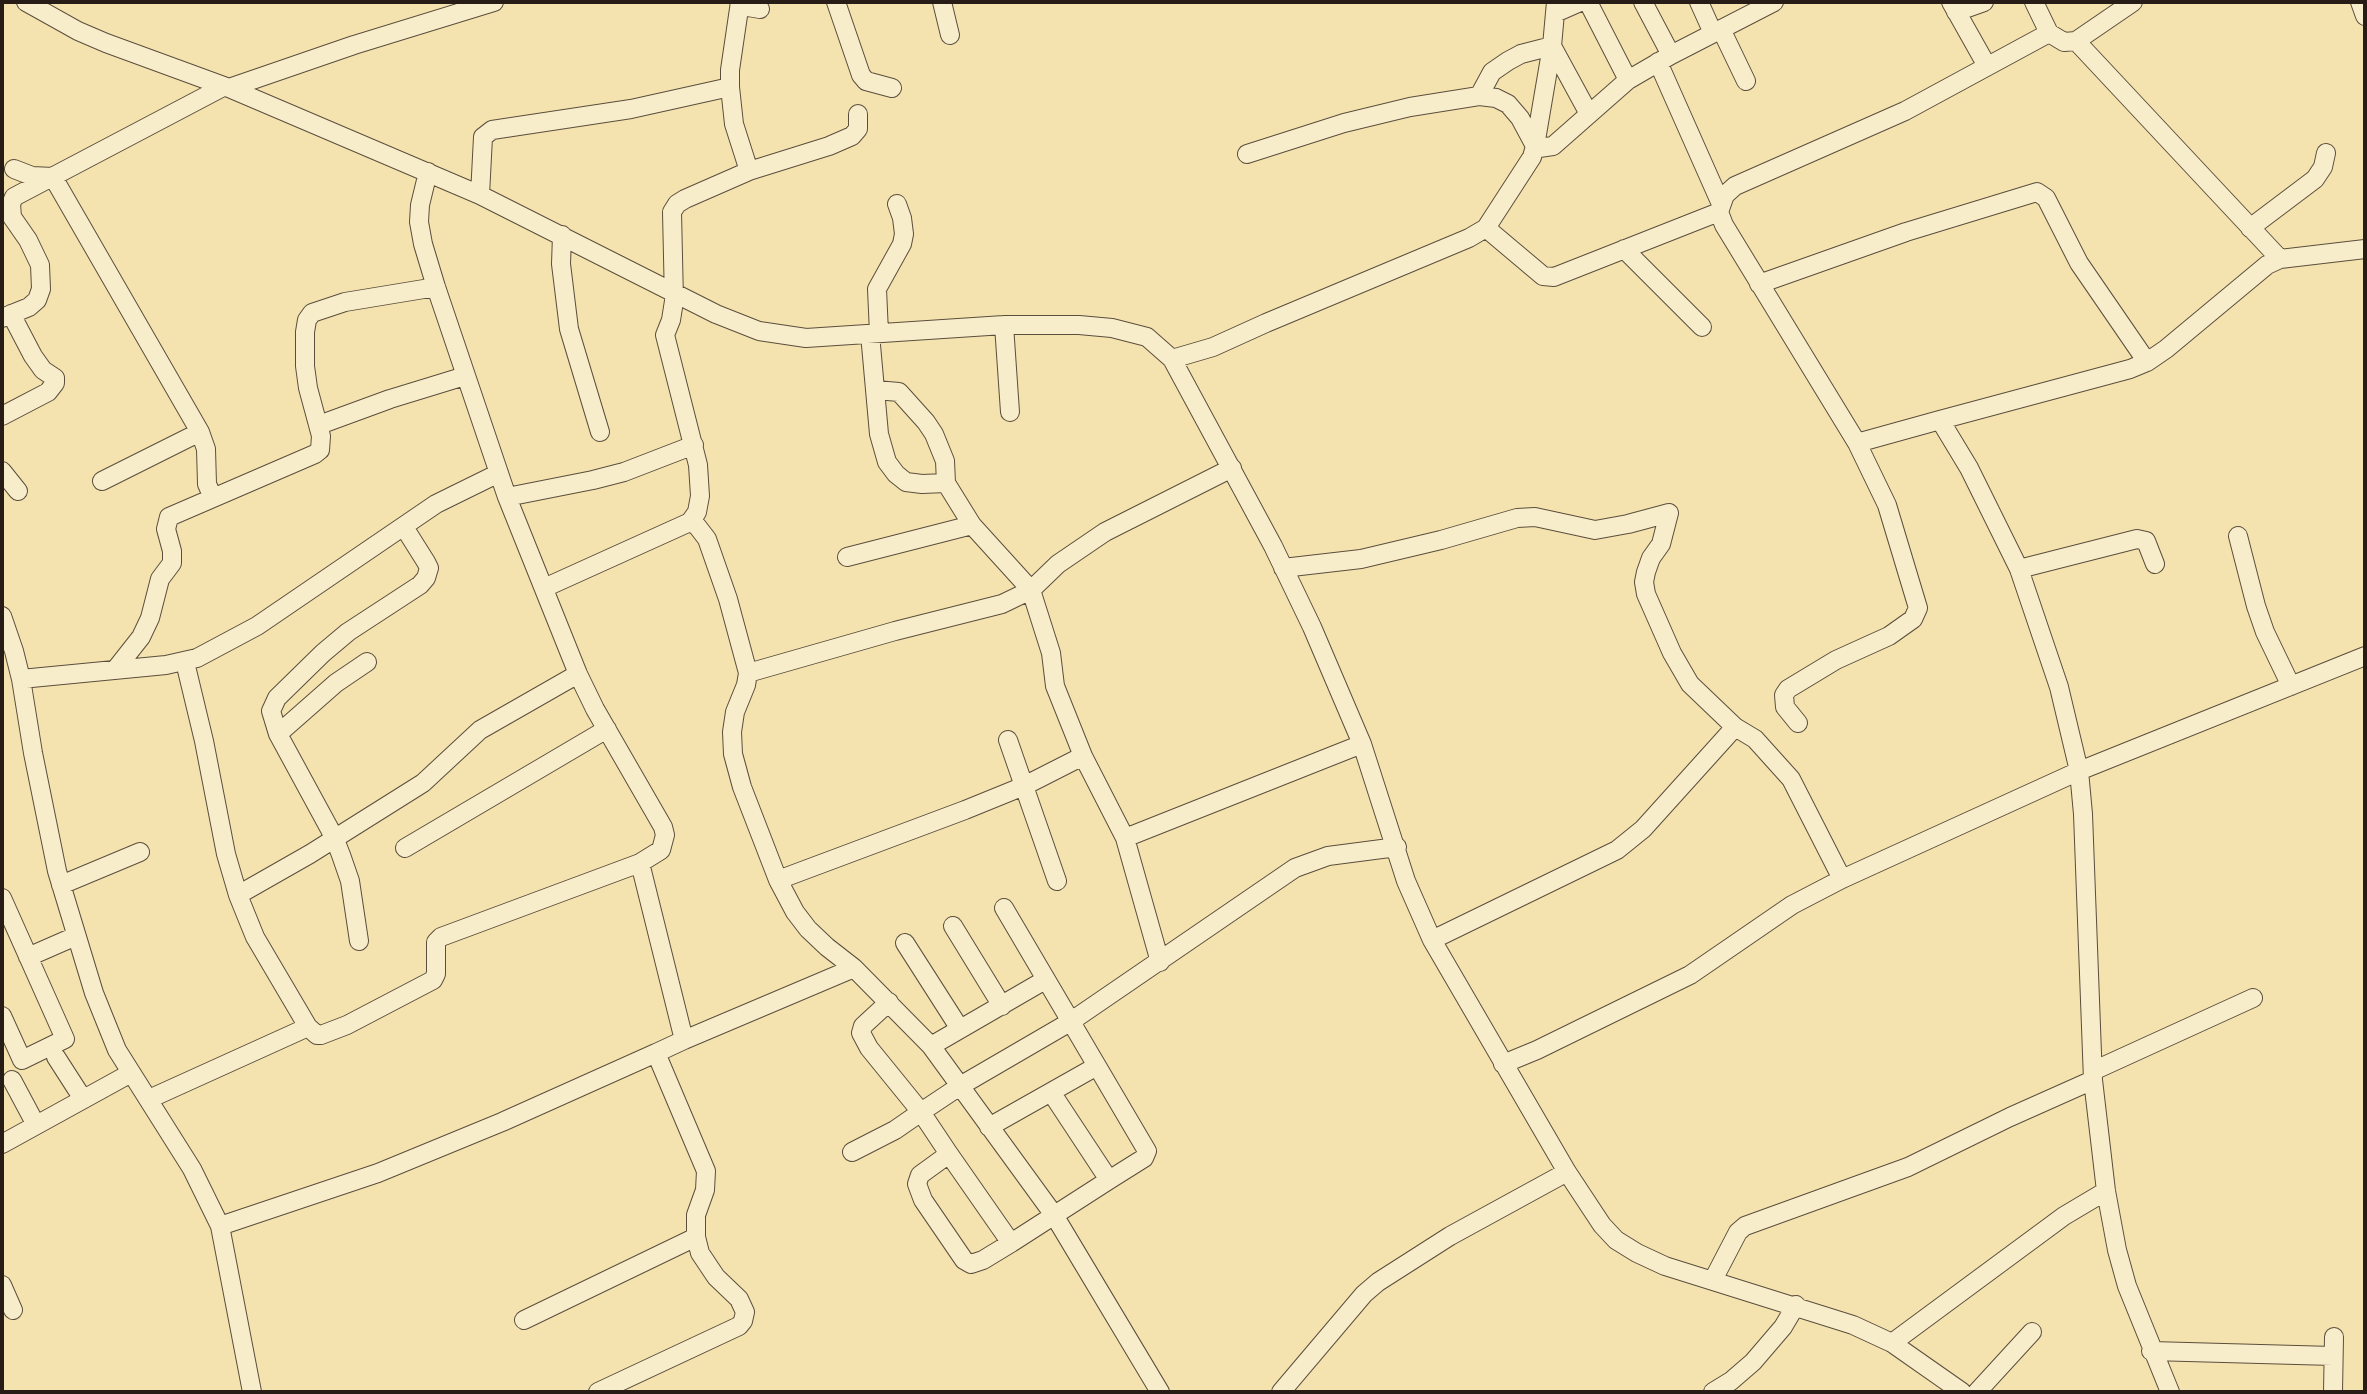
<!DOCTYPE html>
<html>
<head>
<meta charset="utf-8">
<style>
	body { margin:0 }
	#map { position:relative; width:2367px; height:1394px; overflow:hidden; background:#f4e3af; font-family:"Libre Bodoni",serif }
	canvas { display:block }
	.frame { position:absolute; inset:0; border:4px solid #281c17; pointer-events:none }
</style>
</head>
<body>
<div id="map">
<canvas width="2367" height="1394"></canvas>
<div class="frame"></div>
</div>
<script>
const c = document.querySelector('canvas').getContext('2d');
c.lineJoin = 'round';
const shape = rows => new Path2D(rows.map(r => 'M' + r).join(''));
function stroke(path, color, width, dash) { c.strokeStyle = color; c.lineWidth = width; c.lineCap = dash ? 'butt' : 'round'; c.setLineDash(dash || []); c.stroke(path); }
const minor = shape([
	[26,2,78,31,106,43,229,88,480,195,716,314,759,331,806,338,1004,325,1079,325,1112,328,1147,337,1172,359,1273,546,1312,627,1362,744,1406,881,1432,940,1567,1172,1602,1225,1616,1240,1637,1253,1665,1266,1853,1325,1892,1343,1962,1392],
	[739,2,742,6,760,9],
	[836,2,861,75,866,81,892,88],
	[942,2,950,35],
	[1588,2,1628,80],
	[1643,2,1671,55],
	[1699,2,1713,33],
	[1951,2,1987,66],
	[2034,2,2049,33],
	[2360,2,2365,16],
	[1956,12,1984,2],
	[1555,13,1580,2],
	[1721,29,1746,81],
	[1658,62,1721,204],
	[229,88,354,45,494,2],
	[1479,96,1492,72,1508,61,1521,54,1552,46,1589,114],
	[1247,154,1344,123,1410,107,1479,96,1496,98,1508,104,1520,118,1535,146,1539,148,1553,146,1628,80,1671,55,1774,2],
	[14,169,32,176,53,177,200,432,206,449,207,484,213,498],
	[749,171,829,146,852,136,858,129,858,114],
	[428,172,420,205,419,222,423,244,436,287,507,497,578,674,595,709,663,827,665,835,661,850,640,863,684,1040,656,1053,706,1171,705,1190,696,1215,696,1237,700,1253,716,1277,739,1299,745,1312,743,1321,739,1326,598,1392],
	[480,195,483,137,492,130,631,109,730,87],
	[1719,212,1725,195,1735,186,1905,111,2049,33,2064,42,2076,41],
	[1486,228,1543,276,1554,277,1719,212,1724,225,1857,443,1940,420,1969,468,2019,569,2059,687,2079,771,2083,814,2093,1080,2106,1191,2117,1250,2127,1286,2170,1392],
	[2250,228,2315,179,2323,167,2326,153],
	[562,235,561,264,569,329,600,432],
	[1624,249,1702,327],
	[2280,259,2365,249],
	[1759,284,1906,232,2037,192,2046,198,2079,263,2147,362],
	[2,318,29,307,37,300,41,289,40,265,28,240,12,217,11,204,14,197,223,87],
	[1004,325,1010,412],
	[879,333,877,289,902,244,904,234,902,218,897,204],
	[870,334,879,434,887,462,896,474,906,482,922,484,946,483,972,525,1031,590,1051,653,1055,686,1083,756,1125,838,1160,962],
	[1172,359,1213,347,1266,323,1469,238,1486,228,1532,157,1535,146,1552,46,1556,2],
	[876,390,899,392,926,422,934,434,945,461,946,483],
	[2,416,48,392,55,383,55,378,43,370,33,356,11,314],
	[1940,420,2130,369,2147,362,2166,349,2267,265,2280,259,2076,41,2133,2],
	[319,425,390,399,465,376],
	[2,471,18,491],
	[102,481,200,432],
	[507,497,593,480,624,472,694,445],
	[690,522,697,526,707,539,728,599,748,673],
	[2238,536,2256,606,2265,632,2291,686],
	[847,557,972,525],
	[1283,568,1361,559,1441,540,1517,518,1535,517,1595,530,1628,524,1669,513,1661,544,1651,558,1646,572,1644,582,1646,594,1672,653,1690,684,1735,727],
	[2019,569,2137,539,2146,541,2155,564],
	[544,588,690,522,697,512,700,496,698,465,665,335,671,320,674,301,672,212,677,204,685,199,749,171,734,124,730,87,730,70,740,2],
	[2,616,14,651,21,679,33,753,57,871,94,993,117,1050,192,1169,220,1226,252,1392],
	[185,662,204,741,226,854,238,895,255,937,308,1027],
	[115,670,141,637,150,618,160,579,172,563,172,551,166,529,169,517,315,454,320,450,321,436,308,388,305,366,305,332,307,320,312,313,345,302,436,287],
	[21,679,166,665,197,658,257,626,436,504,499,473],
	[1798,723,1785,707,1784,695,1788,689,1836,660,1889,636,1913,619,1918,608,1887,505,1857,443],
	[278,734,336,683,367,662],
	[1008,740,1057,881],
	[1125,838,1362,744],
	[405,848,607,729],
	[778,880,965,810,1024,786,1083,756],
	[61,885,140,852],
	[238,895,310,854,423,783,480,730,578,674],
	[2,898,65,1039,22,1060,2,1016],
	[1004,908,1097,1066],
	[953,926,1002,1006],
	[1432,940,1617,850,1643,829,1735,727,1755,739,1791,779,1842,879],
	[359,941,350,881,341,855,334,837,278,734,271,711,277,698,323,653,348,632,420,585,426,578,429,568,426,562,404,527],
	[905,943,960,1029],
	[28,957,76,936],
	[854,968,827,947,808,929,795,912,778,880,742,787,733,754,732,732,735,712,746,685,748,673,895,631,1002,604,1031,590,1058,564,1105,532,1232,468],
	[684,1040,854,968,931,1046,1054,1215,1160,1392],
	[931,1046,1045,980],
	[56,1057,83,1099],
	[1503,1064,1537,1050,1690,975,1792,905,1842,879,2079,771,2365,656],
	[2093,1071,2253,998],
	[12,1080,36,1125],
	[1051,1092,1109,1180],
	[149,1099,308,1027,317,1035,321,1035,347,1025,433,980,436,974,436,942,441,937,640,863],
	[989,1127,1097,1066,1147,1151,1144,1158,1109,1180,1011,1243,983,1260,971,1264,964,1260,923,1200,917,1184,920,1175,949,1154,1011,1243],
	[2,1144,131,1073],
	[852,1152,895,1130,921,1112,869,1048,861,1033,863,1026,889,1002],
	[949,1154,921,1112,960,1086,1070,1022,1295,868,1328,856,1397,847],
	[220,1226,378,1173,502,1122,656,1053],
	[1713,1280,1738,1232,1745,1226,1908,1167,2010,1117,2093,1080],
	[2,1285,13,1310],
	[524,1320,696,1237],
	[1892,1343,2064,1216,2106,1191],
	[2151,1351,2333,1356],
	[1281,1392,1364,1294,1378,1282,1450,1236,1567,1172],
	[1713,1392,1731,1381,1753,1362,1783,1327,1796,1305],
	[1977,1392,2032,1332],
	[2333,1392,2334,1337]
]);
stroke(minor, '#5b4e3d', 20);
stroke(minor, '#f8edcb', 18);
</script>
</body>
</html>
